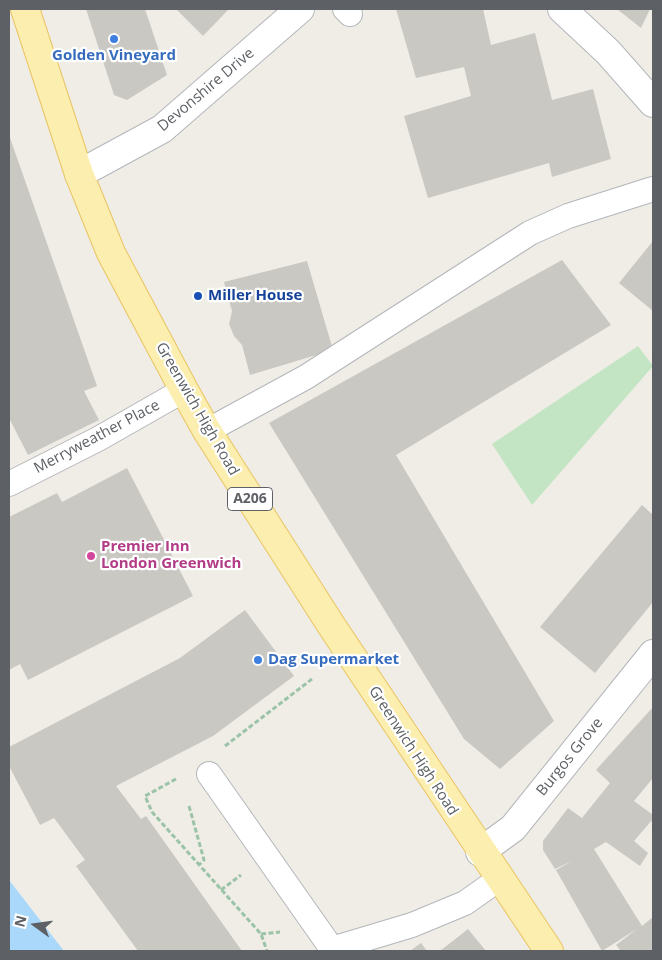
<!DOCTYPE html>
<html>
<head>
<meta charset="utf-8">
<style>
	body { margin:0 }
	#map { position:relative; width:662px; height:960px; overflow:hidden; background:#efede6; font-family:"Open Sans",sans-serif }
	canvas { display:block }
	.frame { position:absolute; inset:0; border:10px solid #5d6165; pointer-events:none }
	.north { position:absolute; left:10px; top:900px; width:50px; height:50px; -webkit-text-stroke:4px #fff; paint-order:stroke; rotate:284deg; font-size:14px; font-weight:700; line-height:20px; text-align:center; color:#5d6165 }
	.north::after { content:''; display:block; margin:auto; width:18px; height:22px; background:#5d6165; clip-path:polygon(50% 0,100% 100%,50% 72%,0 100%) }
</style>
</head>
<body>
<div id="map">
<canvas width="662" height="960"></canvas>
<div class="frame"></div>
<div class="north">N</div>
</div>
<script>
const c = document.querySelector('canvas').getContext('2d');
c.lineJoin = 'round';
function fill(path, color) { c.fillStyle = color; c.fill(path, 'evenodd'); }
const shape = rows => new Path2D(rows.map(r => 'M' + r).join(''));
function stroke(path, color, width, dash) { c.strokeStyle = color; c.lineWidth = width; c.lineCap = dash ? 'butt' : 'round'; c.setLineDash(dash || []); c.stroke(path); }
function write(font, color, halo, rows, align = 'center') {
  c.font = font + ' "Open Sans",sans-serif'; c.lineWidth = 4.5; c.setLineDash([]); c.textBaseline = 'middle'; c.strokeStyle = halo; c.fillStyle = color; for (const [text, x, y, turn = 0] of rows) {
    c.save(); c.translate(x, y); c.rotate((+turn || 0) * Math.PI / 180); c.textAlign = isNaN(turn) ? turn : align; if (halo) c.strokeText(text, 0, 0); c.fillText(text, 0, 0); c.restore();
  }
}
fill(shape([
	[638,346,653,366,532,505,492,444]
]), '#c3e5c3');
fill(shape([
	[9,880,64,951,9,951]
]), '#aad8fb');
fill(shape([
	[86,9,145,9,167,75,127,100,114,95],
	[176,9,229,9,203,36],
	[396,9,483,9,491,45,535,33,552,100,593,89,611,159,552,177,549,163,428,198,404,116,471,96,464,67,416,78],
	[617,9,650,9,641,28],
	[9,135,97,386,84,391,99,420,28,455,9,418],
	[653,241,653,311,619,283],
	[562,260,611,325,396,455,554,721,500,769,464,739,269,423],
	[307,261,333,350,250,375,242,345,234,336,229,324,232,311,224,282],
	[127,468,193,596,28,680,20,664,9,670,9,517,57,493,62,502],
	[642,505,653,515,653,602,595,673,540,627],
	[245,610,294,676,213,736,116,786,141,819,146,816,242,951,138,951,76,866,85,860,54,818,40,825,9,766,9,747,180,658],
	[653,707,653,778,634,801,653,815,653,819,634,841,648,853,640,866,606,842,594,849,642,926,653,917,653,951,621,951,616,945,637,929,602,951,556,870,572,861,555,869,543,850,543,841,568,808,582,818,610,783,596,770],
	[468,929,486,951,440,951],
	[421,943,427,951,410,951]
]), '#cac8c2');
const service = shape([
	[345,9,350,14],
	[207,431,306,377,530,233,568,216,653,189],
	[9,484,98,439,184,390],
	[209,774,332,949,412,925,465,903,499,879]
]);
const minor = shape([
	[562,9,608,52,653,103],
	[79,174,162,129,300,9],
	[480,852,513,828,653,654]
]);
const primary = shape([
	[25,9,79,174,111,253,184,390,207,431,331,625,549,951]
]);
stroke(service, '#b3b6ba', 26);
stroke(minor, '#b3b6ba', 30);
stroke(primary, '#eac463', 30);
stroke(shape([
	[225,746,312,679],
	[176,779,145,796,152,812,261,934,267,951],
	[189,806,204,860,199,865],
	[221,890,241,875],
	[261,934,280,932]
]), '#9bc3a7', 3, [5, 2.5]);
stroke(service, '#fff', 24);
stroke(minor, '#fff', 28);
stroke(primary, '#fbeeae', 28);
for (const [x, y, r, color] of [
	[114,39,5,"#3f7fe0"],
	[198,296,5,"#1a4fb4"],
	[91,556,5,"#d1479c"],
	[258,660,5,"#3f7fe0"]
]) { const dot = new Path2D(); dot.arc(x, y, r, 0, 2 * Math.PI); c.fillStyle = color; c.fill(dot); stroke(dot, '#fff', 2); }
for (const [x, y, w] of [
	[250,499,45]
]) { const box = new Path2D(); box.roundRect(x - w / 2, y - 11.5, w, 23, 4); c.fillStyle = '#fff'; c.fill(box); stroke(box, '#5d6165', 1); }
write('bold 14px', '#5d6165', null, [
	["A206",250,499]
]);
write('bold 15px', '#366cbe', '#fff', [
	["Golden Vineyard",114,56],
	["Dag Supermarket",268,660,"left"]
]);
write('15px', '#5d6165', '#fff', [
	["Devonshire Drive",206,90,-40],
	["Greenwich High Road",197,409,60],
	["Merryweather Place",97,437,-28],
	["Greenwich High Road",413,751,57],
	["Burgos Grove",570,757,-51]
]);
write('bold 15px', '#164399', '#fff', [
	["Miller House",208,296]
], 'left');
write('bold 15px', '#b23c85', '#fff', [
	["Premier Inn",101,547],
	["London Greenwich",101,564]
], 'left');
</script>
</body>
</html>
